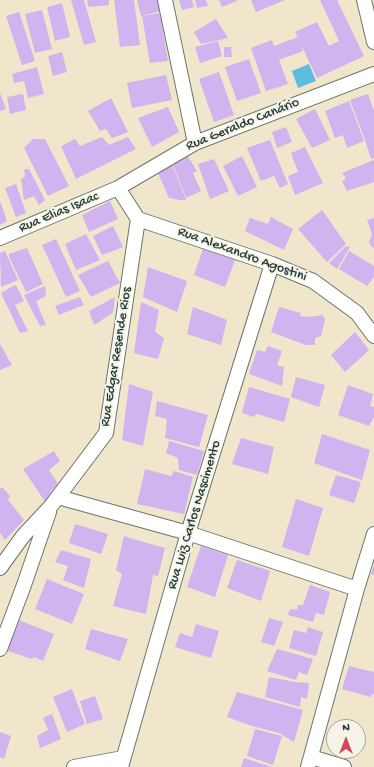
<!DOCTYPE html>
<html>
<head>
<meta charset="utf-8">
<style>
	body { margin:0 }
	#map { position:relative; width:374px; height:767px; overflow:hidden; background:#efe6cc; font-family:"Gochi Hand",sans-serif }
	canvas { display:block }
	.north { position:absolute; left:326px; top:719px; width:40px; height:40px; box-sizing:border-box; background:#f7f3e8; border:1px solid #a1aaa0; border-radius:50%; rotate:0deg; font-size:11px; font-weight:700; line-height:16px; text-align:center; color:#1f3d34 }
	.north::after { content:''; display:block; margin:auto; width:14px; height:18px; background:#d1495b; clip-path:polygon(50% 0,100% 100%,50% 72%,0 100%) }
</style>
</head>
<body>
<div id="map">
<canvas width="374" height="767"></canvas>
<div class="north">N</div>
</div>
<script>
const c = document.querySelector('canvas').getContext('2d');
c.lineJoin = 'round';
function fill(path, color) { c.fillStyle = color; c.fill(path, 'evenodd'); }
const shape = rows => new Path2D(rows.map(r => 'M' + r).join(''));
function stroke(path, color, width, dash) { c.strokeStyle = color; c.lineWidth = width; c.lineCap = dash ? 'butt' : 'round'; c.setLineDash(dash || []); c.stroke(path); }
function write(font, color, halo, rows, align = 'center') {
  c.font = font + ' "Gochi Hand",sans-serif'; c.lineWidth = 4; c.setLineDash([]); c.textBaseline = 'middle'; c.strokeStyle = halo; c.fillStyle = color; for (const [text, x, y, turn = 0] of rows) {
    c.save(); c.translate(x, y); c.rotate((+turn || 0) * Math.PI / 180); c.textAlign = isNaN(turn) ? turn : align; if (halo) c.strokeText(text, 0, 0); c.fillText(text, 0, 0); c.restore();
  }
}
fill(shape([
	[309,64,316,81,298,88,292,71]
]), '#5ebcdd');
fill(shape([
	[71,0,84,0,96,42,84,45],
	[87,0,109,0,109,5,88,7],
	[114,0,134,0,140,45,120,47],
	[137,0,159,0,161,11,141,16],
	[179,0,192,0,194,7,182,10],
	[195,0,206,0,208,6,197,8],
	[219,0,237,0,237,1,222,7],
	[251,0,285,0,256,12],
	[320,0,337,0,364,56,317,78,295,32,317,22,329,46,339,41],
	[62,3,70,37,55,41,47,7],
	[42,10,52,49,35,53,25,14],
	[19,12,35,61,22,65,6,16],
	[160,13,168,61,150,63,142,16],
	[216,19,228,38,201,44,194,32],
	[298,37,303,51,279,60,288,84,266,91,251,48,272,40,274,46],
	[218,41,222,56,200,63,195,47],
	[224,47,231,47,232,57,224,57],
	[62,52,67,72,53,76,48,56],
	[249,59,261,93,237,101,225,67],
	[37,67,44,94,28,98,24,81,14,83,12,74],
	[219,72,234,115,214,122,199,79],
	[166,75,172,100,132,108,127,83],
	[0,93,6,109,0,111],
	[23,94,26,110,10,114,7,97],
	[368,94,374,111,374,158,371,159,365,140,350,100],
	[111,98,128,132,112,138,106,129,100,131,88,111],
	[349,101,364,141,347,148,343,135,335,138,325,111],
	[168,107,179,132,152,147,138,118],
	[315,109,330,140,312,148,296,119],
	[286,127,292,142,277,148,272,132],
	[102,137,109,145,128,137,136,149,76,179,61,146,75,139,80,146],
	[33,139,45,139,69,186,48,196,24,148],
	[270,140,288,184,280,188,274,176,261,181,247,148],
	[305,147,323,183,295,195,288,176,298,172,291,153],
	[187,155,197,171,193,173,201,191,186,198,172,162],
	[242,156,257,187,238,196,223,166],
	[214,159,229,191,210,199,198,164],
	[374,160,374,182,347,191,342,181,346,178,342,173],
	[172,164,186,200,180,200,169,198,158,173],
	[24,169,29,169,45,200,39,205,34,196,24,200,21,179,25,177],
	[16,184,26,213,16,217,5,188],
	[0,201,7,221,0,225],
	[110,201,118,219,89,232,82,215],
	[322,210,346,244,327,262,298,229],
	[271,217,293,229,284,250,245,231,250,218,268,224],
	[374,218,374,249,369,243,372,234,367,220],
	[113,226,123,247,102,255,93,236],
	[86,234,100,260,76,270,65,244],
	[56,239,80,291,66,297,42,245],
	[346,246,350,247,337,269,329,263],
	[27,248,43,284,26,292,9,257,9,254],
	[203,249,235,260,225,287,194,275],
	[5,251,18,280,1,287,0,253],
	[349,251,374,266,374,277,367,286,339,269],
	[108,261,120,283,91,297,78,275],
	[148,267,187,281,177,312,143,297],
	[15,285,17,287,24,301,15,305,28,331,20,333,1,293],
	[45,286,46,296,36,301,46,325,40,326,24,295],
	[80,297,84,305,59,315,55,306],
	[115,297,113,313,94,325,89,311],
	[141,302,159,310,155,332,164,338,158,359,134,353],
	[193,307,227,320,221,345,187,334],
	[279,307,301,313,300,316,307,317,323,315,325,320,321,336,315,338,315,345,306,345,271,332],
	[355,332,369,350,345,372,331,355],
	[0,344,12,365,0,370],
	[268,346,282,351,277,365,284,367,282,386,249,374,257,350,265,352],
	[296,377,325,385,319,407,291,397],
	[129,384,153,392,143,446,122,440],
	[348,385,373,394,370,406,374,407,374,417,369,426,338,415],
	[249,387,290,399,284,422,257,414,254,417,242,413],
	[157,401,208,415,199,447,165,438,167,419,155,416],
	[322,434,370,450,362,480,314,463],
	[241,438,274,447,268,474,232,464],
	[169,441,204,451,197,475,179,470,178,458,166,453],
	[54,451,60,461,49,470,58,484,51,491,53,498,46,503,23,469],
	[145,469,171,476,174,471,193,477,184,514,137,504],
	[336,475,361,482,354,503,329,495],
	[2,487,10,496,8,500,24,520,5,540,0,533,0,489],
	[296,499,323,508,309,556,282,547],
	[75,524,108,534,101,554,69,543],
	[124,536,133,539,165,548,158,576,153,575,146,614,113,606,122,574,116,570],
	[201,546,228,555,215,597,187,587],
	[61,550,91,559,84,588,63,580,68,566,55,562],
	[237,560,270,571,261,601,227,588],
	[374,565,374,575,371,574],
	[47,579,84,594,72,624,35,609],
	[310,585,330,592,324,615,316,613,313,622,288,615,290,609,297,610,298,605,303,605],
	[269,618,283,622,274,646,261,642],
	[16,619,54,634,43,661,34,657,32,659,8,651,8,643],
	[196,624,219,631,211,658,175,647,180,633,192,637],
	[308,627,323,632,316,656,289,648,294,630,306,633],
	[91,629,128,639,120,661,85,649],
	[277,649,313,659,307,675,299,672,296,680,267,671],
	[349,666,374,672,374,694,372,694,371,697,342,689],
	[269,677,295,682,309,683,307,699,301,697,300,707,265,697],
	[72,689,85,724,67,732,53,697],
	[237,692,303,710,294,742,279,733,252,726,227,717],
	[95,696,103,719,87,724,80,701],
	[52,714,61,739,40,748,37,736,48,730,43,718],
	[255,729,282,736,273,765,247,756],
	[0,732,11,736,4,759,0,757],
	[244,758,272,767,241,767]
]), '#d1b3f0');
const street = shape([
	[165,0,195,143],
	[364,0,374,42],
	[138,219,272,264,313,281,357,313,374,336],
	[0,238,118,188,195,143,374,74],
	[58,497,188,533,357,589],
	[0,568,23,536,51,506,106,433,138,219,118,188],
	[0,649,24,585,49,512],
	[311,757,344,767],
	[74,767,123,758],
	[121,767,188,533,272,264],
	[308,767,357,589,374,534]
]);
stroke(street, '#687869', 16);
stroke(street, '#fff', 14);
write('14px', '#1f3d34', '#f7f3e8', [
	["Rua Geraldo Canário",243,125,-22],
	["Rua Elias Isaac",59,213,-23],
	["Rua Alexandro Agostini",242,255,20],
	["Rua Edgar Resende Rios",117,357,-81],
	["Rua Luiz Carlos Nascimento",195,515,-73]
]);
</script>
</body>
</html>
